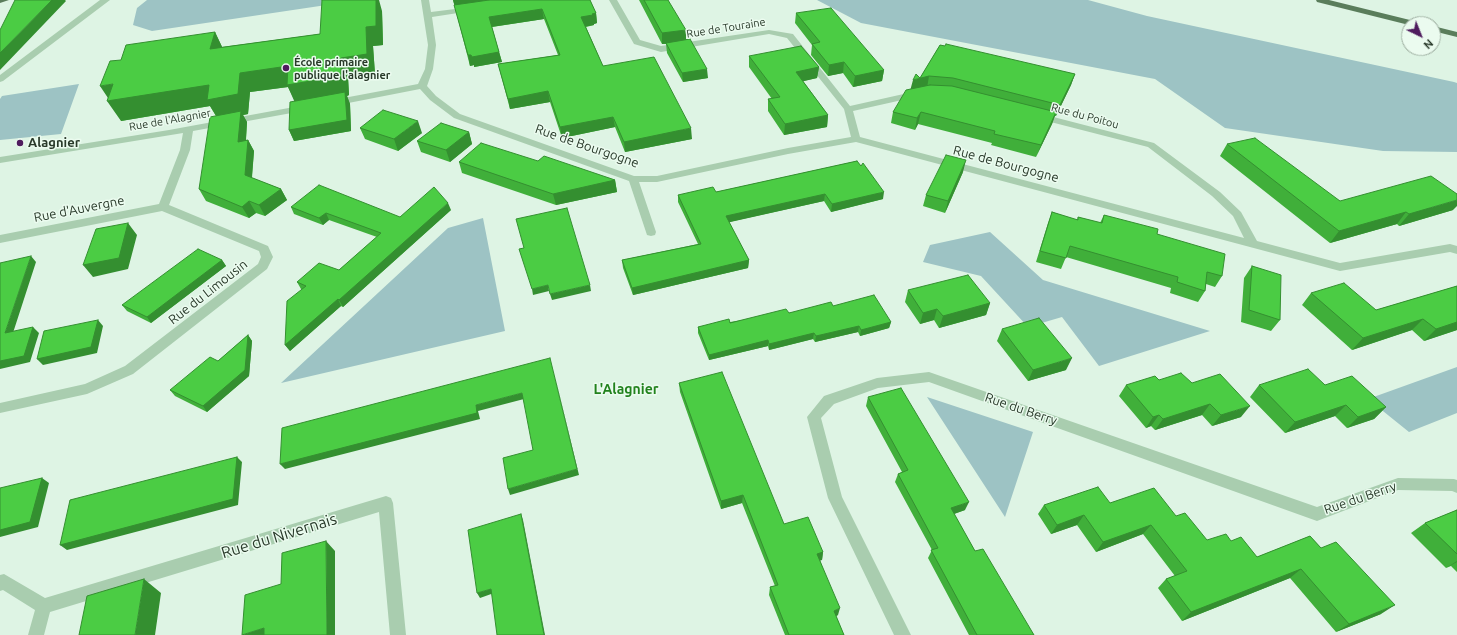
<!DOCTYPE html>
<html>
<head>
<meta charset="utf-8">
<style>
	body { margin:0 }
	#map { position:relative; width:1457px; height:635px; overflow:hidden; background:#def4e4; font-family:Ubuntu,sans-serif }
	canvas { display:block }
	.north { position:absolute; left:1401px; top:16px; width:40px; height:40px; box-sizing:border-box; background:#ebfbef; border:1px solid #9daea0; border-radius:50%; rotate:137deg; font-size:11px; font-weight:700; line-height:16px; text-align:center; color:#293a2a }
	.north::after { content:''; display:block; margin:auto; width:14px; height:18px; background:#4f1c5e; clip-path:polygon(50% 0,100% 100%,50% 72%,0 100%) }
</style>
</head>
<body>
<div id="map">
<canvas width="1457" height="635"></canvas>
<div class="north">N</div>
</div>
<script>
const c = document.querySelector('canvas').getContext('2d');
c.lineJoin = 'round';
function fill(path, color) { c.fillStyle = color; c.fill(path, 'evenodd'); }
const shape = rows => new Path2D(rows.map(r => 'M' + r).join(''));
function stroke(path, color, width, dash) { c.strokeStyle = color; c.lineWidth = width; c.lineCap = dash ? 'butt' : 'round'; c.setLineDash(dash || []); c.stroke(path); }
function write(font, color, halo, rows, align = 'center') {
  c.font = font + ' Ubuntu,sans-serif'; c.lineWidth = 3; c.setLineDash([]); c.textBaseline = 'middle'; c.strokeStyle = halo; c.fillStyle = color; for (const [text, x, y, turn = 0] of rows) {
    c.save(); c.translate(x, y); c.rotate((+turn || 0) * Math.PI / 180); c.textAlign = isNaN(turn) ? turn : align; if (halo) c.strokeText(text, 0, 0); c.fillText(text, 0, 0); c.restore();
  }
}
fill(shape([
	[147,0,360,0,152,31,133,25,137,8],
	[817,0,1088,0,1147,16,1454,82,1457,83,1457,152,1383,151,1225,128,1155,79,861,23],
	[79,84,61,134,0,140,0,99,2,96],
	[483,218,505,331,281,383,448,228],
	[990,232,1043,280,1210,331,1099,366,1062,317,1028,327,981,276,923,262,930,245],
	[1457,367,1457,413,1409,432,1368,399],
	[927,397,1033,432,1005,517]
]), '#9dc3c4');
fill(shape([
	[100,0,110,0,3,81,0,82,0,75,100,0],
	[421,0,429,0,431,12,471,7,475,9,471,11,432,17,436,45,433,69,427,86,436,96,460,114,634,176,657,176,788,148,851,137,844,109,787,38,769,34,661,52,634,44,609,0,617,0,640,40,661,46,769,30,793,34,850,106,917,91,920,92,921,94,920,96,853,111,860,137,1244,238,1233,216,1212,196,1148,147,1035,118,1033,116,1038,113,1154,143,1220,192,1241,212,1257,241,1340,263,1450,244,1457,246,1457,254,1450,252,1340,271,856,142,788,154,657,182,639,182,656,232,655,235,651,236,647,235,629,181,454,118,430,100,420,89,333,106,330,105,328,103,333,100,418,84,425,69,428,45,421,0],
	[305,105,308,106,310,108,308,110,193,131,190,150,169,205,268,246,273,257,267,269,133,374,87,394,0,413,0,403,85,384,125,366,258,264,261,257,259,251,162,211,0,243,0,235,159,204,180,150,183,133,0,163,0,157,169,130,305,105],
	[929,372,1317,507,1398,478,1454,479,1457,480,1457,493,1452,491,1398,490,1317,521,929,382,878,388,834,404,821,418,842,497,911,635,894,635,828,498,807,417,824,396,877,378,929,372],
	[386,496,391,498,393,503,406,635,390,635,379,512,50,612,44,635,28,635,35,610,3,590,0,591,0,575,4,574,45,598,386,496]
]), '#a9cdaf');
fill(shape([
	[0,0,9,0,0,3,0,0],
	[1316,0,1329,0,1418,22,1419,24,1409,25,1317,2,1316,0],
	[1433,26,1457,32,1457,37,1433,31,1433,26]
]), '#5a7d5b');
fill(shape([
	[453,0,590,0,596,13,597,23,594,24,594,25,586,27,603,66,692,139,625,152,615,127,562,138,550,102,510,109,498,64,558,55,544,19,492,27,502,62,474,67,474,65,470,66],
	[639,0,668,0,686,40,708,78,683,82,667,53,666,44,662,44],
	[382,11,383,45,373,46,375,74,348,77,349,95,347,96,350,104,351,131,294,141,289,130,295,101,288,87,250,92,248,114,243,115,247,122,246,140,248,140,254,151,252,178,281,189,287,200,265,216,256,213,249,218,206,201,199,189,216,116,210,106,121,121,121,60,215,32,222,47,320,34],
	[796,13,884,70,882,81,853,87,843,73,828,76,811,55,812,45,795,23],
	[940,45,1075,74,1071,85,1056,116,1055,116,1052,124,1036,157,991,145,992,143,918,124,915,130,891,123,893,112,920,78],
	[749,56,819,67,817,78,803,81,828,115,827,127,784,135,768,111,768,99,772,99,749,67],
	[360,128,422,133,398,151,365,139],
	[469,132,472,144,450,162,421,152,417,141],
	[1227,144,1340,201,1453,210,1399,226,1397,224,1330,243,1220,156],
	[538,161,615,180,617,192,556,205,462,173,459,162],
	[857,161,883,199,831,212,824,201,729,222,749,260,748,268,633,295,623,268,622,260,698,244,678,202,678,195,716,192],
	[963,172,945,213,923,206,926,195],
	[291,207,400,217,451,210,343,307,341,306,290,351,285,345,302,289,301,289,297,282,339,270,377,237,329,220,323,225,294,214],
	[1052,212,1077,220,1078,217,1100,223,1104,215,1157,234,1222,276,1215,287,1206,284,1205,291,1198,302,1170,293,1171,288,1066,257,1061,269,1036,262,1048,223],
	[222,260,226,266,151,323,127,311,122,305],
	[1252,266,1280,320,1271,331,1241,322,1244,278],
	[1457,286,1457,330,1424,341,1412,330,1352,350,1302,305,1311,293,1376,310],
	[908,290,990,303,986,315,939,328,934,320,920,324,905,302],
	[833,306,891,322,889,328,860,336,858,332,815,342,813,339,769,350,768,346,709,360,698,333,698,327],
	[1002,329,1066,370,1028,381,997,341],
	[248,335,252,341,249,376,207,412,175,396,170,390,218,361],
	[1159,380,1192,383,1241,417,1212,426,1202,415,1155,430,1151,426,1146,428,1119,396,1126,385],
	[679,383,784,524,823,552,822,560,820,560,838,615,836,616,844,635,785,635,769,595,770,587,775,586,742,503,721,509,680,392],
	[1259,385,1325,385,1386,407,1374,419,1347,428,1335,416,1285,433,1250,397],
	[868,397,965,510,954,514,975,551,1034,635,969,635,928,558,932,550,895,482,898,474,902,472,866,406],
	[1110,503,1176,516,1207,540,1231,541,1257,557,1310,536,1381,614,1336,632,1290,578,1182,621,1158,588,1166,579,1175,576,1143,534,1096,552,1077,525,1051,534,1038,514,1044,505],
	[1457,510,1457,572,1451,566,1446,568,1411,533,1425,523]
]), '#40af3a');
fill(shape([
	[52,0,65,0,66,1,0,70,0,53],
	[376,0,379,0,382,11,383,45,373,46,375,74,348,77,349,95,347,96,350,104,351,131,294,141,289,130,296,105,288,87,250,92,248,114,243,115,247,122,245,153,218,119,210,106,121,121,107,101,110,101,100,86,113,84,240,73,341,58,366,27],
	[453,0,507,0,455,7],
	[542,9,544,19,491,27,489,17],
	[596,13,597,23,594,24,594,25,583,27,581,17],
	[686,30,686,41,662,44,662,33],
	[215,32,224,51,210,49],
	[499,52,502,62,474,67,474,65,470,66,468,55],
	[844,62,843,73,828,76,829,65],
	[819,67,817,78,796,83,796,72],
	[707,69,708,78,683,82,682,73],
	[884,70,882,81,853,87,855,76],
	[1075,74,1071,85,1056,116,1060,105],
	[929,76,927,88,910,91,913,80],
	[548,91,550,102,510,109,508,99],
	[921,112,918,124,915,130,917,118],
	[1056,112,1052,124,1036,157,1041,145],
	[828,115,827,127,784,135,785,124],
	[613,117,615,127,562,138,560,127],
	[418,121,422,133,398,151,394,139],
	[691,128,692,139,625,152,624,142],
	[469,132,472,144,450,162,446,150],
	[248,140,254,151,251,186,245,175],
	[966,160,963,172,945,213,948,201],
	[615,180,617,192,556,205,553,194],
	[281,189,287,200,265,216,259,205],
	[884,192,883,199,831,212,832,204],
	[825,194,824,201,726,223,726,216],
	[1457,200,1457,206,1453,210,1399,226,1409,214],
	[249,201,256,213,249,218,242,207],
	[448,203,451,210,343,307,339,300],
	[1406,212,1397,224,1330,243,1339,231],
	[326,213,329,220,323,225,319,218],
	[128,223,137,235,128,269,93,277,83,265],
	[31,256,36,262,11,339,5,333],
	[222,260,226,266,151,323,147,317],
	[749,260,748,268,633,295,632,288],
	[548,285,549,291,533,295,532,289],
	[590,285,591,291,552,300,550,294],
	[338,299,341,306,290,351,285,345],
	[990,303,986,315,939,328,943,316],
	[937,309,934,320,920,324,923,313],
	[1423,319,1412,330,1352,350,1363,338],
	[98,320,103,326,97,353,43,365,37,359],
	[891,322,889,328,860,336,861,330],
	[1457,322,1457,330,1424,341,1436,329],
	[859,326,858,332,815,342,816,336],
	[33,327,39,333,30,362,0,369,0,361],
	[814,333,813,339,769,350,769,344],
	[248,335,252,341,249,376,207,412,203,406],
	[768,340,768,346,709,360,709,355],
	[1072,358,1066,370,1028,381,1033,370],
	[552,364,579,475,510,495,508,489,577,469],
	[522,393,524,399,478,411,480,419,285,469,280,464,476,405],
	[1210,404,1202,415,1155,430,1163,419],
	[1346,405,1335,416,1285,433,1295,422],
	[1250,406,1241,417,1212,426,1221,415],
	[1386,407,1374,419,1347,428,1358,417],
	[1159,415,1151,426,1146,428,1153,417],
	[237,457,242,462,238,505,67,550,60,545],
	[42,478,49,483,38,527,0,537,0,530],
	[743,495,742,503,721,509,721,501],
	[969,502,965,510,948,516,951,508],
	[521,514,523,520,545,635,544,635],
	[1084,515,1077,525,1051,534,1057,525],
	[1151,525,1143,534,1096,552,1103,542],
	[326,541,335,551,335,635,327,635],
	[823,552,822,560,816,562,817,554],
	[1457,561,1457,562,1446,568],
	[1301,569,1290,578,1182,621,1191,612],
	[144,579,161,593,155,635,135,635],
	[491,589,494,593,480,598,477,593],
	[1395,605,1381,614,1336,632,1349,624],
	[840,608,838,615,832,618,834,611],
	[264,628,272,635,242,635]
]), '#348f30');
const building = shape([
	[15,0,52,0,0,53,0,30,15,0],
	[322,0,376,0,376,26,366,27,367,54,341,58,341,76,287,85,288,66,240,73,238,94,207,100,209,85,107,101,113,84,100,86,110,61,121,60,126,45,215,32,210,49,320,34,322,0],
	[489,0,590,0,596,13,592,14,593,15,581,17,603,66,654,57,691,128,624,142,613,117,560,127,548,91,508,99,498,64,560,55,542,9,489,17,499,52,472,57,471,55,468,55,454,5,489,0],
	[644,0,668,0,686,30,662,33,644,0],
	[831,8,884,70,855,76,844,62,829,65,812,44,820,42,796,13,831,8],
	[690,39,707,69,682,73,666,43,690,39],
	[946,44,1075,74,1060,105,953,78,929,76,913,80,916,74,920,78,940,45,945,46,946,44],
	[801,46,819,67,796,72,828,115,785,124,768,99,780,97,749,56,801,46],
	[930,85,952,86,1056,112,1041,145,994,134,995,131,921,112,917,118,893,112,906,90,930,85],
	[345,92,347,120,289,130,290,102,345,92],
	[383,110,418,121,394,139,360,128,383,110],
	[241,111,238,142,248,140,245,175,281,189,259,205,249,201,242,207,199,189,210,117,241,111],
	[441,123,469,132,446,150,417,141,441,123],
	[1255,138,1340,201,1431,176,1457,194,1457,200,1409,214,1406,212,1339,231,1227,144,1255,138],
	[481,143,538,161,544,156,615,180,553,194,459,162,481,143],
	[946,155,966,160,948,201,926,195,946,155],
	[857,161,861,166,863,163,884,192,832,204,825,194,726,216,749,260,632,288,622,260,701,244,678,195,713,187,716,192,857,161],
	[319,185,400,217,434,187,448,203,339,300,338,299,285,345,287,301,306,286,297,282,319,263,339,270,381,233,326,213,319,218,291,207,319,185],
	[567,208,590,285,550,294,548,285,532,289,519,249,524,248,516,219,567,208],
	[1052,212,1078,220,1078,217,1102,223,1104,215,1158,229,1157,234,1225,254,1222,276,1207,272,1205,291,1177,282,1178,277,1070,246,1066,258,1040,251,1052,212],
	[128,223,119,258,83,265,96,229,128,223],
	[198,249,222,260,147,317,122,305,198,249],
	[31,256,5,333,33,327,24,356,0,361,0,263,31,256],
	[1252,266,1281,275,1280,320,1249,310,1252,266],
	[968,275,990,303,943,316,937,309,923,313,908,290,968,275],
	[1344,283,1376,310,1457,286,1457,322,1436,329,1423,319,1363,338,1311,293,1344,283],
	[874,295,891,322,861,330,859,326,816,336,814,333,769,344,768,340,709,355,698,327,729,319,730,323,786,309,789,313,831,302,833,306,874,295],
	[1039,318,1072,358,1033,370,1002,329,1039,318],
	[98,320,91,347,37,359,44,331,98,320],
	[248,335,245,370,203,406,170,390,210,357,218,361,248,335],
	[550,358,577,469,508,489,503,458,533,450,522,393,476,405,477,413,280,464,282,428,550,358],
	[1308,369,1325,385,1352,376,1386,407,1358,417,1346,405,1295,422,1259,385,1308,369],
	[722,372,784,524,808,517,823,552,817,554,840,608,834,611,844,635,789,635,770,587,778,585,743,495,721,501,679,383,722,372],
	[1181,373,1192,383,1220,374,1250,406,1221,415,1210,404,1163,419,1159,415,1153,417,1126,385,1155,376,1159,380,1181,373],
	[901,388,969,502,951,508,975,551,983,549,1034,635,977,635,931,550,938,548,898,474,908,470,868,397,901,388],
	[237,457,233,499,60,545,70,500,237,457],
	[42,478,30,522,0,530,0,488,42,478],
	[1098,487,1110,503,1154,488,1176,516,1185,513,1207,540,1226,534,1231,541,1241,537,1257,557,1310,536,1321,548,1336,542,1395,605,1349,624,1301,569,1191,612,1166,579,1187,571,1151,525,1103,542,1084,515,1057,525,1044,505,1098,487],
	[1457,510,1457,554,1425,523,1457,510],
	[521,514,544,635,497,635,491,589,477,593,468,530,521,514],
	[326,541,327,635,264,635,264,628,242,635,245,595,281,584,282,553,326,541],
	[144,579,135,635,79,635,87,596,144,579]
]);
fill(building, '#4bcc44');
stroke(building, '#348f30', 1);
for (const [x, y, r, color] of [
	[286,68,4,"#4f1c5e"],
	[20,143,4,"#4f1c5e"]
]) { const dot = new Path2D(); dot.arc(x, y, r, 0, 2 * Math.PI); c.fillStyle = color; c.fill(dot); stroke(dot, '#ebfbef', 1.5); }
write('11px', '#293a2a', '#ebfbef', [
	["Rue de Touraine",726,28,-9],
	["Rue du Poitou",1085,116,15],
	["Rue de l'Alagnier",170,120,-10]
]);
write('bold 11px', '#293a2a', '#ebfbef', [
	["École primaire",294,62],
	["publique l'alagnier",294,75]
], 'left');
write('bold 13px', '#293a2a', '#ebfbef', [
	["Alagnier",28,143]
], 'left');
write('13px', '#293a2a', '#ebfbef', [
	["Rue de Bourgogne",587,146,19],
	["Rue de Bourgogne",1006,164,15],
	["Rue d'Auvergne",79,209,-11],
	["Rue du Limousin",208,292,-38],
	["Rue du Berry",1021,409,19],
	["Rue du Berry",1360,498,-19]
]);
write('bold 14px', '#22821d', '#ebfbef', [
	["L'Alagnier",626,389]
]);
write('16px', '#293a2a', '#ebfbef', [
	["Rue du Nivernais",279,536,-17]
]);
</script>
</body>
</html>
